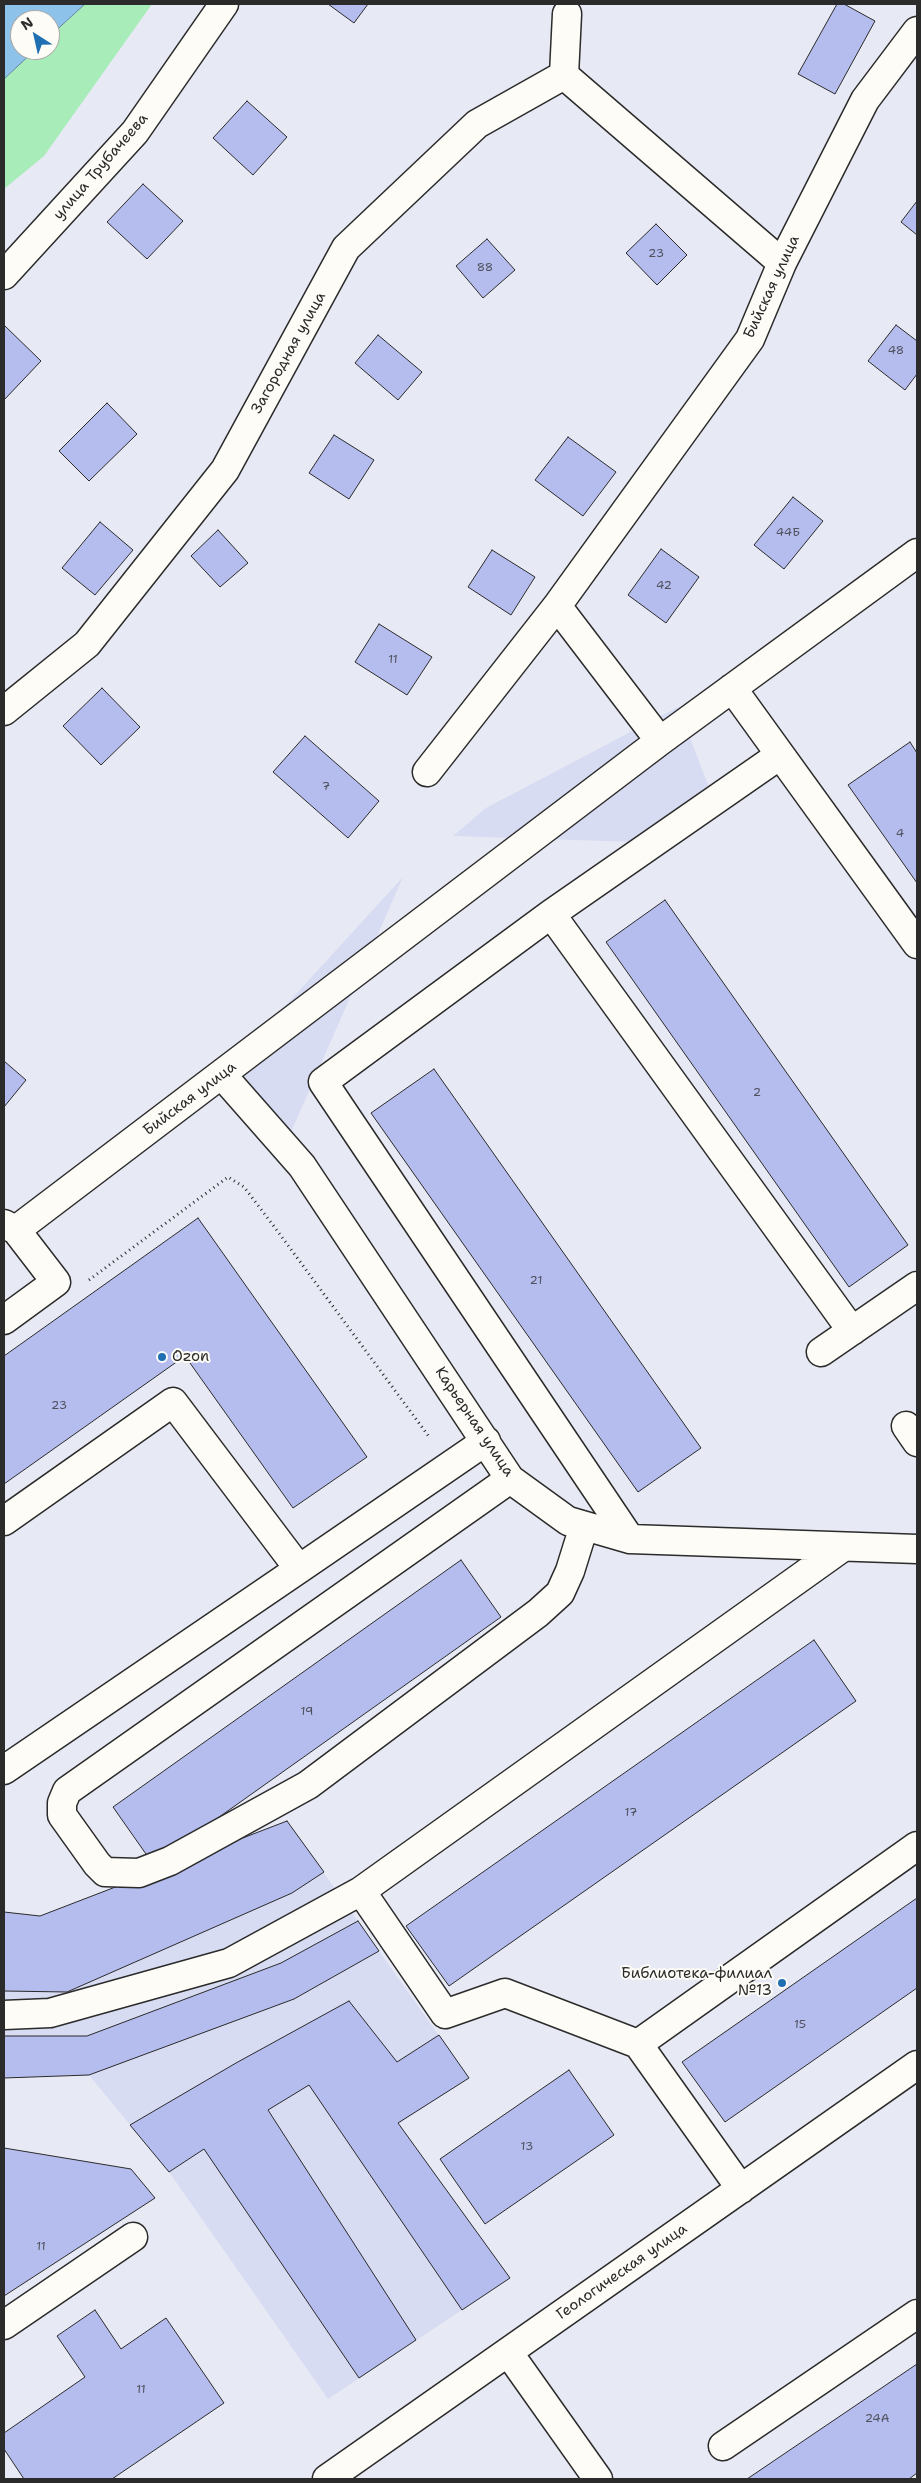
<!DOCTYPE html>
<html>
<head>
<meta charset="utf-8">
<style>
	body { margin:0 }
	#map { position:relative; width:921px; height:2483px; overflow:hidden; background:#e7e9f4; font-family:"Shantell Sans",sans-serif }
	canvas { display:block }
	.frame { position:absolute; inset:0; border:5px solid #2b2b2b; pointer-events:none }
	.north { position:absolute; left:10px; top:10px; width:50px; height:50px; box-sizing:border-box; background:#fdfcf7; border:1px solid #a9a8a5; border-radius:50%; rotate:325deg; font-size:14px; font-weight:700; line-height:20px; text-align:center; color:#2b2b2b }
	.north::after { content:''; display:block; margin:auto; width:18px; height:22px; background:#1f6fb2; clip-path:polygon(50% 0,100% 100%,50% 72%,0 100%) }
</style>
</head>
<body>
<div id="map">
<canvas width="921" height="2483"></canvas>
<div class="frame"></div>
<div class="north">N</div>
</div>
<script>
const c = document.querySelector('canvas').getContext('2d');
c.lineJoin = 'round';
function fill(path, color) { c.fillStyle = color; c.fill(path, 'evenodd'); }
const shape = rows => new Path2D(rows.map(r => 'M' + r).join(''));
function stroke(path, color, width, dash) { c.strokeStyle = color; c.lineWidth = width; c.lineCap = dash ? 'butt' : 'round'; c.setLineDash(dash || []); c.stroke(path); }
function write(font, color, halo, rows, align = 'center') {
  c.font = font + ' "Shantell Sans",sans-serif'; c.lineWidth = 4; c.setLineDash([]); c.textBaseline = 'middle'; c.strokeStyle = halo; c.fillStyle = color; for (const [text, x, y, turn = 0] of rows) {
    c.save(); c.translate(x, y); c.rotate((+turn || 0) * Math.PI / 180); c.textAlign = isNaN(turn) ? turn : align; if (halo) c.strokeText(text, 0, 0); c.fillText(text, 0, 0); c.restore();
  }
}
fill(shape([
	[678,707,710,790,636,842,453,836,486,808],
	[403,877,291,1132,246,1091,222,1075],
	[287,1821,469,2078,399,2124,510,2278,328,2399,169,2172,89,2075,4,2078,4,1912,40,1916]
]), '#d8dcf2');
fill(shape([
	[85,4,152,4,44,156,4,189,4,79,35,50,50,50,50,36]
]), '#a8edb9');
const water = shape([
	[4,4,85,4,50,36,50,20,20,20,20,50,35,50,4,79,4,4]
]);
fill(water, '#8dc2eb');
stroke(water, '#66869e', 1);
const building = shape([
	[328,4,368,4,354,23,328,4],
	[837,4,844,4,875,21,835,94,798,74,837,4],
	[247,101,287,137,253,175,213,138,247,101],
	[143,184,183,221,147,259,107,222,143,184],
	[917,201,917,235,901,222,917,201],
	[656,224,687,255,657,285,626,253,656,224],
	[487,239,515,270,483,298,456,266,487,239],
	[4,325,41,361,4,400,4,325],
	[896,325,917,341,917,374,905,390,868,361,896,325],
	[378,335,422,372,398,400,355,363,378,335],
	[107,403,137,434,89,481,59,451,107,403],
	[334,435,374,460,349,499,309,473,334,435],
	[568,437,616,472,583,516,535,480,568,437],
	[793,497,823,521,784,569,754,545,793,497],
	[100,522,133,550,95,595,62,568,100,522],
	[218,530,248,563,220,587,191,556,218,530],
	[661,549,699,577,666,623,628,595,661,549],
	[492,550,535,577,511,615,468,587,492,550],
	[379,624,432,657,407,695,355,662,379,624],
	[102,688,140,727,101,765,63,726,102,688],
	[305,736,379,801,348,838,273,772,305,736],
	[910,742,917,753,917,883,848,785,910,742],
	[665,900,908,1245,849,1287,606,942,665,900],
	[4,1061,26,1080,4,1107,4,1061],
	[434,1069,701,1448,638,1492,371,1113,434,1069],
	[198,1218,367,1457,293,1508,185,1356,4,1484,4,1356,198,1218],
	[461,1560,501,1617,153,1864,113,1807,461,1560],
	[814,1640,856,1701,449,1986,406,1926,814,1640],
	[287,1821,324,1872,292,1893,67,1992,4,1991,4,1912,40,1916,287,1821],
	[917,1898,917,1988,725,2122,682,2062,917,1898],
	[358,1921,379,1951,294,1999,89,2075,4,2078,4,2036,87,2036,281,1963,358,1921],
	[349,2001,397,2062,439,2035,469,2078,398,2123,510,2278,462,2310,309,2085,268,2110,416,2340,359,2378,204,2149,169,2172,130,2125,236,2063,349,2001],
	[569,2070,614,2135,485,2224,440,2159,569,2070],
	[4,2148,131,2169,155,2198,4,2296,4,2148],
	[95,2310,121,2349,166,2318,224,2403,112,2479,24,2479,4,2449,4,2433,85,2377,57,2336,95,2310],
	[917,2364,917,2473,909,2479,747,2479,917,2364]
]);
fill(building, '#b5bdee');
stroke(building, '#2b2b2b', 1);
const minor = shape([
	[564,75,782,263],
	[557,606,660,741],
	[732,688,917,944],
	[4,711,87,644,225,470,346,248,477,124,564,75,567,14],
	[427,772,557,606,750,339,782,263,865,100,917,31],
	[551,914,852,1331],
	[222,1075,302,1166,510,1479,568,1521,630,1539,917,1549],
	[4,1224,16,1230,56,1282,4,1320],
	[16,1230,660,741,917,553],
	[821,1352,917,1286],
	[906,1426,917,1442],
	[510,1479,67,1791,62,1803,62,1815,97,1864,105,1872,139,1873,170,1861,308,1785,538,1613,560,1593,570,1571,584,1526],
	[4,1521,173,1402,299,1569,4,1770],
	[630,1539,323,1082,551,914,780,755],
	[299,1569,486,1441],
	[4,2015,50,2013,229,1963,361,1891],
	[638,2044,505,1993,445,2014,361,1891,843,1547],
	[741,2189,638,2044,917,1846],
	[4,2325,133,2237],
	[508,2352,598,2479],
	[723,2446,917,2314],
	[327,2479,917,2065]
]);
const major = shape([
	[4,275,135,132,224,4]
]);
stroke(minor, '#2b2b2b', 31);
stroke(major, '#2b2b2b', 31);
stroke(shape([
	[89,1280,228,1177,244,1187,273,1225,430,1438]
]), '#2b2b2b', 3, [1, 4]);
stroke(minor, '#fdfcf7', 28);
stroke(major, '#fdfcf7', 28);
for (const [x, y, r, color] of [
	[162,1357,5,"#1f6fb2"],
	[782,1983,5,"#1f6fb2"]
]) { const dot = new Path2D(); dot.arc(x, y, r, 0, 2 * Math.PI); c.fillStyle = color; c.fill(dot); stroke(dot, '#fdfcf7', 2); }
write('12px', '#4e505c', null, [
	["23",656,254],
	["88",485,268],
	["48",896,351],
	["44Б",788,533],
	["42",664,586],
	["11",393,660],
	["7",326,787],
	["4",900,834],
	["2",757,1093],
	["21",536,1281],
	["23",59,1406],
	["19",307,1712],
	["17",631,1813],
	["15",800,2025],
	["13",527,2147],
	["11",41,2247],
	["11",141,2390],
	["24А",877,2419]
]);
write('15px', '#2b2b2b', '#fdfcf7', [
	["улица Трубачеева",101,167,-49],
	["Бийская улица",772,287,-65],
	["Загородная улица",289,353,-61],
	["Бийская улица",190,1099,-37],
	["Карьерная улица",474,1422,56],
	["Геологическая улица",622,2272,-35]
]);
write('15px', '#2b2b2b', '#fdfcf7', [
	["Ozon",172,1357],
	["Библиотека-филиал",772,1974,"right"],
	["№13",772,1991,"right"]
], 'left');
</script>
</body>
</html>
